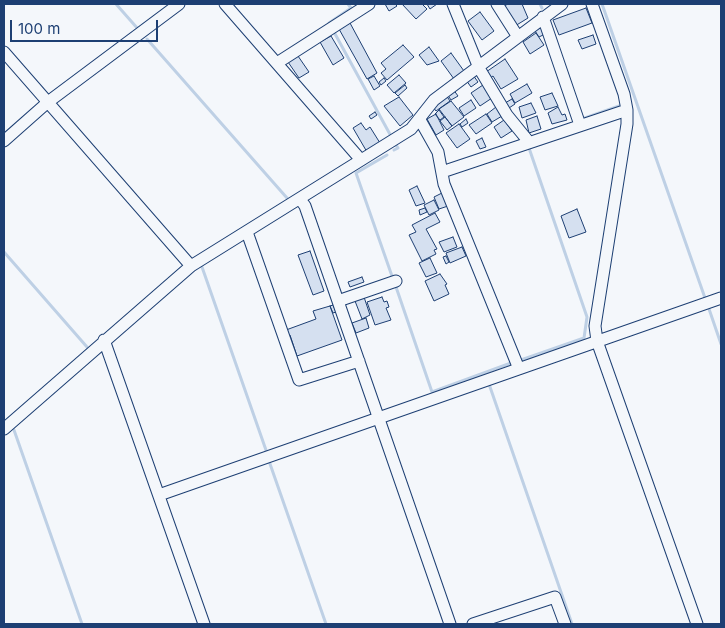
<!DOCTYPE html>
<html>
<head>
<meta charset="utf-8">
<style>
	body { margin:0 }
	#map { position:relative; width:725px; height:628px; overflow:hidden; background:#f4f7fb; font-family:Inter,sans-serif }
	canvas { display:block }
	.frame { position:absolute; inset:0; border:5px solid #1d3f73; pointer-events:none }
	.scale { position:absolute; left:10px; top:20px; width:148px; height:22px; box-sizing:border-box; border:2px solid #1d3f73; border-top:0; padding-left:6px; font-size:15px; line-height:18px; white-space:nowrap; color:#1d3f73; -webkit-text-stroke:4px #f4f7fb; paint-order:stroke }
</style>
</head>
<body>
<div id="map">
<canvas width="725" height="628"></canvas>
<div class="frame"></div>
<div class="scale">100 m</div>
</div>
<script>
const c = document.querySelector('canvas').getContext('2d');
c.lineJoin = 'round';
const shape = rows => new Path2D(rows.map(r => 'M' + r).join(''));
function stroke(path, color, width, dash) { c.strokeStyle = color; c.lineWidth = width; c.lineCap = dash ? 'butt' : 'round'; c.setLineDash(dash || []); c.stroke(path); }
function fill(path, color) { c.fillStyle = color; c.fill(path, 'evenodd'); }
stroke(shape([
	[116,4,138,29],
	[540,4,542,8],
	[602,4,705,298],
	[330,26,329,23,351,8,348,4],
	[334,32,392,138],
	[147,39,287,198],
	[582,119,619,106],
	[394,150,398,148,396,145],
	[387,155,356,173,393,279],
	[4,252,87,347],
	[202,267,267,453],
	[395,284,432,392,511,363],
	[708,306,721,344],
	[521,360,584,338,587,317,529,148],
	[489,384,572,624],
	[14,430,82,624],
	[269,461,326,624]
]), '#bed0e5', 3);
const building = shape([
	[385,4,395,4,397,6,389,11,385,4],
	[402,4,422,4,427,9,416,19,402,4],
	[427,4,437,4,430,9,427,4],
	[508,4,522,4,528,18,515,26,504,6,508,4],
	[586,8,592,23,559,35,553,20,586,8],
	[480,12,494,31,482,40,468,21,480,12],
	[350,23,377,73,367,79,339,29,350,23],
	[541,27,545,34,539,37,535,31,541,27],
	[536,33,544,45,530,54,523,42,536,33],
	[593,35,596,44,582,49,578,40,593,35],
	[331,36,344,58,333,65,320,42,331,36],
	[403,45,414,57,387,80,381,73,386,69,381,63,403,45],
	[429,47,439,61,427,65,419,55,429,47],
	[451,53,464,71,454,79,441,61,451,53],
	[298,56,309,72,299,78,288,62,298,56],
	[505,59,518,79,501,89,493,76,490,78,486,72,505,59],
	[399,75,406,83,394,93,387,85,399,75],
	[473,75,478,82,471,87,466,80,473,75],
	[374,76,380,86,374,90,368,79,374,76],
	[384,78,386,81,381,85,379,82,384,78],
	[527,84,532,93,515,103,510,94,527,84],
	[405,85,407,88,398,96,395,93,405,85],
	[483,85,492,98,480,106,471,93,483,85],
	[453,89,458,96,451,100,447,94,453,89],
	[552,93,558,106,545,110,540,97,552,93],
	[446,95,450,101,436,111,433,107,446,95],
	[399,97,413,115,400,126,384,106,399,97],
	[512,99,515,104,509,108,505,103,512,99],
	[471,100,476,108,464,116,459,108,471,100],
	[451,101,464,117,452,126,439,109,451,101],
	[531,103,536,113,522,118,519,107,531,103],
	[496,107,502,116,492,122,487,114,496,107],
	[558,107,562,115,565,114,567,120,552,124,548,113,558,107],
	[439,110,444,117,440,120,435,114,439,110],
	[375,112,377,115,371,119,369,116,375,112],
	[436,114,444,130,436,135,427,119,436,114],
	[486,114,492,123,476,134,469,125,486,114],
	[537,116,541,129,529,133,526,120,537,116],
	[445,117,452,126,447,130,440,121,445,117],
	[466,119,468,123,462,127,460,124,466,119],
	[504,120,512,131,501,138,494,127,504,120],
	[361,123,366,130,370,127,380,143,367,152,353,128,361,123],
	[459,124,470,139,457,148,446,133,459,124],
	[482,138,486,147,480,149,476,141,482,138],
	[417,186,425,203,416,206,409,190,417,186],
	[442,193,448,206,439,209,434,197,442,193],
	[434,200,439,210,429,215,424,205,434,200],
	[425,208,427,212,420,215,419,210,425,208],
	[577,209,586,232,569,238,561,216,577,209],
	[435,213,440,222,426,229,437,249,434,250,436,254,422,261,409,235,416,232,412,225,435,213],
	[453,237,457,247,444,252,439,242,453,237],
	[462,247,466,256,450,263,446,253,462,247],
	[310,251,324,291,313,295,298,255,310,251],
	[446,256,449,262,446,264,443,257,446,256],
	[430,258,437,273,426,277,419,263,430,258],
	[440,274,447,284,445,285,449,294,434,301,425,281,440,274],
	[362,277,364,282,350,287,348,282,362,277],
	[364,297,370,315,362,319,355,301,364,297],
	[382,297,384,302,387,301,389,307,386,308,391,320,375,325,367,302,382,297],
	[333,305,336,312,333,313,330,306,333,305],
	[330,306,342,340,297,356,290,335,288,336,286,330,316,319,313,311,330,306],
	[366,318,369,328,356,333,352,323,366,318]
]);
fill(building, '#d5e0f0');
stroke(building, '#1d3f73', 1);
const minor = shape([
	[225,4,361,160],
	[453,4,479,68,507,115,529,142],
	[497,4,518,37],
	[592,4,624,94,627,110,627,124,595,326,597,341,697,624],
	[543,17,580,125],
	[4,52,191,266],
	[277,63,369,4],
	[420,120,438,152,444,184,519,369],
	[4,141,48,102,179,4],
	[442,172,627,110],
	[300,199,305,206,450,624],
	[247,232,299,380,359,361],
	[338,301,396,281],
	[104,340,204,624],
	[4,429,191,266,411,129,434,100,562,4],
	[159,495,721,298],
	[473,624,555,597,565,624]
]);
stroke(minor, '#1d3f73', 13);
stroke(minor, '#f4f7fb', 11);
</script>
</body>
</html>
